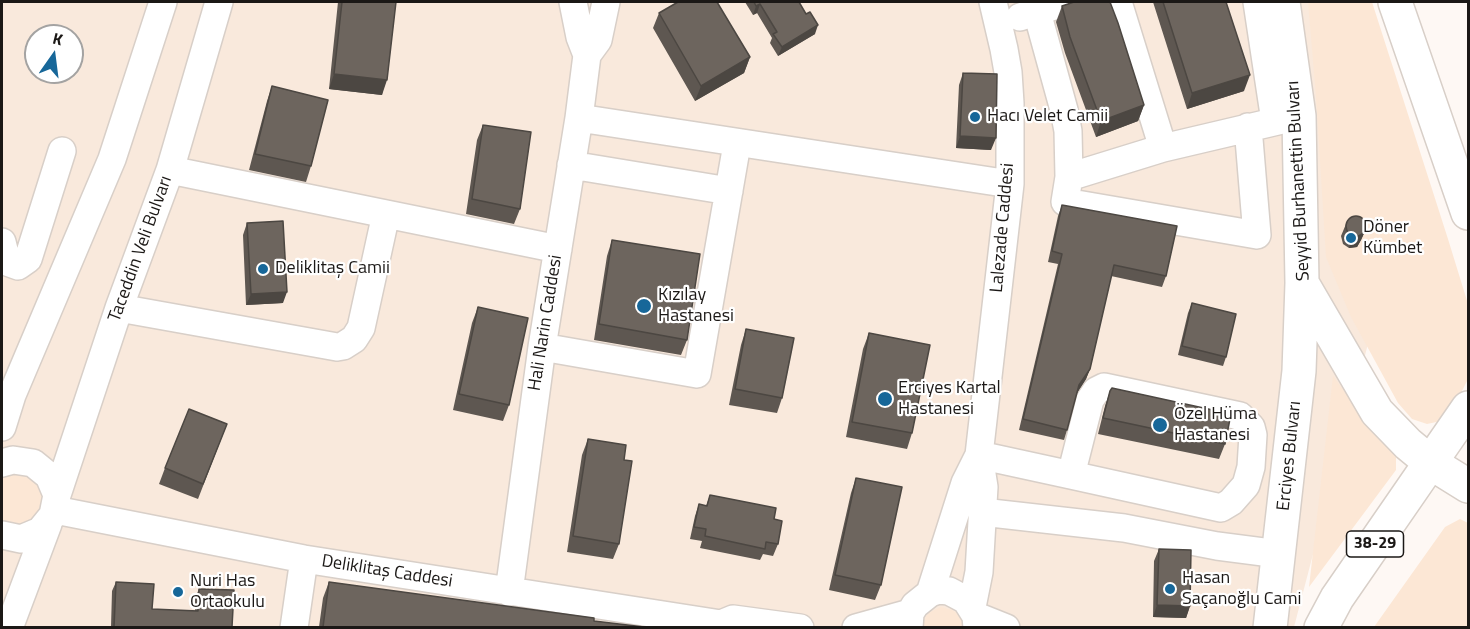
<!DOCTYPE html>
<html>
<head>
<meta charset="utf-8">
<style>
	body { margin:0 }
	#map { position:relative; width:1470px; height:629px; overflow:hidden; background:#fef8f4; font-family:"Titillium Web",sans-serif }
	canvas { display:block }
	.frame { position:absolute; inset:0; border:3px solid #1b1816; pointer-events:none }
	.north { position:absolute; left:24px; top:24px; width:60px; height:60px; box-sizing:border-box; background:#fff; border:2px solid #a4a3a2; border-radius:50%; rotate:14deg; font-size:16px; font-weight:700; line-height:24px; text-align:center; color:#1b1816 }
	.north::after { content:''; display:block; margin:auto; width:21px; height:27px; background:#176799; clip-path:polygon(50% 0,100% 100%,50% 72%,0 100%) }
</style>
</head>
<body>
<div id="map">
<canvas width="1470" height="629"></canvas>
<div class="frame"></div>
<div class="north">K</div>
</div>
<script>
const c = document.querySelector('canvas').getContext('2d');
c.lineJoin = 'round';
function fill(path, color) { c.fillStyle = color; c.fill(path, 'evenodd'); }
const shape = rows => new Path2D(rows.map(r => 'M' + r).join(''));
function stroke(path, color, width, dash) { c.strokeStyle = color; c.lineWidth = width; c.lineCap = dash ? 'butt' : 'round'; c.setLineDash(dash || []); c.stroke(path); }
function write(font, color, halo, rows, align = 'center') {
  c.font = font + ' "Titillium Web",sans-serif'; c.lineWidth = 4.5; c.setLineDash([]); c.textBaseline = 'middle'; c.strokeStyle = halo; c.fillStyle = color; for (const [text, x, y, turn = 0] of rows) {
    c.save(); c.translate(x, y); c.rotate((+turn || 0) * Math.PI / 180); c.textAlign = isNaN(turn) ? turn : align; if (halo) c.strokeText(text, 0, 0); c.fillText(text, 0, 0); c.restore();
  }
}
fill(shape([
	[2,2,1332,2,1386,275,1294,627,2,627],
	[36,36,72,36,72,72,36,72]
]), '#f9e9dc');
fill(shape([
	[1308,2,1372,2,1448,239,1468,304,1468,379,1453,409,1441,421,1427,424,1412,419,1398,403,1351,317,1326,257,1316,96],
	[1333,376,1370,427,1396,452,1396,470,1309,587],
	[14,473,28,475,39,484,44,496,41,510,33,520,20,525,2,520,2,477],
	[1460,519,1468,523,1468,627,1374,627,1445,527],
	[941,607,952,610,957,613,961,618,964,627,922,628,926,616,930,612]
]), '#fce7d5');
const minor = shape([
	[1118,2,1163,148],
	[1257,2,1275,121],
	[1037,12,1064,110,1068,131,1069,177,1065,202,1257,235,1248,127],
	[1020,17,1067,2],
	[587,55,598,40,606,2],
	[579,118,1010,184],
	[571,165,729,191],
	[170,170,558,249],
	[1069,177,1163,148,1299,116],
	[2,242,7,262,18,266,28,259,62,151],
	[119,308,337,347,343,346,354,339,361,328,386,214],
	[542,347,697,374,737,144],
	[2,427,12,395,112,159,163,2],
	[979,455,1071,475,1221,508,1231,502,1246,485,1251,467,1253,435,1251,427,1240,416,1104,387,1096,391,1090,400,1071,475],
	[2,463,13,460,33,463,49,476,57,495,53,515,40,531,21,539,2,535],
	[57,495,119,308,170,170,219,2],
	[55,510,304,559,721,624,726,628],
	[982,512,1124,528,1217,546,1279,554],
	[509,592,542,347,579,118,587,55,580,37,573,2],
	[930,593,965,483,979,455],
	[972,607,979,572,984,487,979,455,1010,184,1010,103,1008,72,1004,49,993,2],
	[976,616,1006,628],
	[721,624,733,619,800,628],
	[9,628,48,524],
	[294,628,304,559],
	[856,628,910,613],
	[909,628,910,613,915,605,930,593,939,590,949,591,966,600,976,616,977,628]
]);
const major = shape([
	[1395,2,1468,213],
	[1302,283,1377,412,1408,444,1431,463,1468,486],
	[1270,628,1299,371,1302,283,1299,116,1283,2],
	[1321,628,1337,598,1468,408]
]);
stroke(minor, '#d8cfc8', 30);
stroke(major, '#d8cfc8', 36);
stroke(minor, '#fff', 27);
stroke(major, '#fff', 33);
fill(shape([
	[338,2,396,2,382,95,329,89],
	[745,2,799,2,815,34,778,56,770,43,772,38,757,13,753,15],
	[1153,2,1226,2,1244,91,1187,109],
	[1062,6,1144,105,1138,121,1096,137,1065,53,1056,22],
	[659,13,750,57,744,73,695,101,653,28],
	[963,73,991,150,956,148,959,85],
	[272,86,311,166,306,182,249,170,267,101],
	[483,125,520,209,514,224,466,214,477,140],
	[1062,205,1166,276,1162,287,1111,276,1090,369,1086,379,1077,393,1067,430,1064,440,1019,430,1058,264,1048,262,1058,216],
	[247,223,283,303,246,305,243,235],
	[1346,224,1366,229,1361,240,1357,247,1349,248,1343,244,1341,236],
	[612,240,687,340,681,355,594,340,607,256],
	[1192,303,1226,357,1223,366,1178,355,1188,313],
	[478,307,509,405,503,421,453,410,472,323],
	[746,329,782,398,777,413,729,405,741,345],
	[869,333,912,433,907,449,846,437,863,349],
	[1110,391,1225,444,1219,459,1098,434,1105,406],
	[227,424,198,499,159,484,165,468],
	[588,439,619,544,613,559,567,552,582,455],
	[856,478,881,585,875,600,829,590,851,493],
	[710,495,774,519,778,544,773,556,763,554,760,560,700,548,702,541,690,539,695,516,699,504,706,506],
	[1159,549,1190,606,1186,618,1153,617,1154,561],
	[116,582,152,609,195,611,195,598,199,589,232,627,111,627,112,591],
	[329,582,594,621,644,627,319,627,323,598]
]), '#5e5751');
fill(shape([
	[760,4,757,13,753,15,756,6],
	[818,25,815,34,778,56,782,47],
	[750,57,744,73,695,101,701,86],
	[334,74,387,80,382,95,329,89],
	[1250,75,1244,91,1187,109,1192,93],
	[1144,105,1138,121,1096,137,1101,121],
	[960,136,996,138,991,150,956,148],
	[1366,229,1361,240,1357,247,1349,248,1353,236],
	[287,292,283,303,246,305,251,294],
	[1090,369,1086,379,1075,396,1079,385],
	[1157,605,1190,606,1186,618,1153,617]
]), '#4c4742');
const building = shape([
	[342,2,396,2,387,80,334,74,342,2],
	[678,2,717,2,750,57,701,86,659,13,678,2],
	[754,2,799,2,806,14,810,12,818,25,782,47,773,34,777,32,760,4,756,6,754,2],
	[1074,2,1110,2,1118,23,1144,105,1101,121,1070,37,1062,6,1074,2],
	[1163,2,1226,2,1250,75,1192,93,1163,2],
	[963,73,997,74,996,138,960,136,963,73],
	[272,86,328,100,311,166,255,154,272,86],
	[483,125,531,132,520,209,472,199,483,125],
	[1062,205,1177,226,1166,276,1114,265,1090,369,1079,385,1067,430,1023,419,1062,254,1052,251,1062,205],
	'1346 226a10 10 0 1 1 20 0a10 10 0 1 1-20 0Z',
	[283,221,287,292,251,294,247,223,283,221],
	[612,240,700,254,687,340,599,324,612,240],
	[1192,303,1236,314,1226,357,1182,346,1192,303],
	[478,307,528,318,509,405,459,394,478,307],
	[746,329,794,338,782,398,735,389,746,329],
	[869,333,930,345,912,433,852,422,869,333],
	[1112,388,1231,414,1225,444,1103,418,1110,391,1112,388],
	[189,409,227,424,203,484,165,468,189,409],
	[588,439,626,445,624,460,632,461,619,544,573,536,588,439],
	[856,478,902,487,881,585,835,575,856,478],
	[710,495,776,508,774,519,782,521,778,544,766,542,765,549,705,536,706,529,694,527,699,504,707,506,710,495],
	[1159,549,1191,550,1190,606,1157,605,1159,549],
	[116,582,154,584,152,609,198,611,199,589,234,590,232,627,114,627,116,582],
	[329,582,594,618,594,621,644,627,323,627,329,582]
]);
fill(building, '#6d655e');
stroke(building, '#4c4742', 1.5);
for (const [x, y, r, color] of [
	[975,117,6,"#176799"],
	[1351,238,6,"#176799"],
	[263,269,6,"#176799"],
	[644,306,8,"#176799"],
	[885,399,8,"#176799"],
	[1160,425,8,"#176799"],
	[1170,589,6,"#176799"],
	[178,592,6,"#176799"]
]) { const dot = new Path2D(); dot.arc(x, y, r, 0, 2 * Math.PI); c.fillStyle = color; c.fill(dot); stroke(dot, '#fff', 2); }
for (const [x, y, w] of [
	[1375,544,57]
]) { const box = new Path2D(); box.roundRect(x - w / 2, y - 13, w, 26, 4.5); c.fillStyle = '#fff'; c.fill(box); stroke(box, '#1b1816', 1.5); }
write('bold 16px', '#1b1816', null, [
	["38-29",1375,544]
]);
write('18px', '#1b1816', '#fff', [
	["Hacı Velet Camii",987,117],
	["Döner",1363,228],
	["Kümbet",1363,249],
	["Deliklitaş Camii",275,269],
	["Kızılay",658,296],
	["Hastanesi",658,317],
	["Erciyes Kartal",898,389],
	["Hastanesi",898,410],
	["Özel Hüma",1174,415],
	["Hastanesi",1174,436],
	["Hasan",1182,579],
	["Saçanoğlu Cami",1182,600],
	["Nuri Has",190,582],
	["Ortaokulu",190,603]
], 'left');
write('18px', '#1b1816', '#fff', [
	["Seyyid Burhanettin Bulvarı",1299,181,-93],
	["Lalezade Caddesi",1003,228,-85],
	["Taceddin Veli Bulvarı",141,249,-70],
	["Hali Narin Caddesi",546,323,-81],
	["Erciyes Bulvarı",1290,456,-84],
	["Deliklitaş Caddesi",387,572,9]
]);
</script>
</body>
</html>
